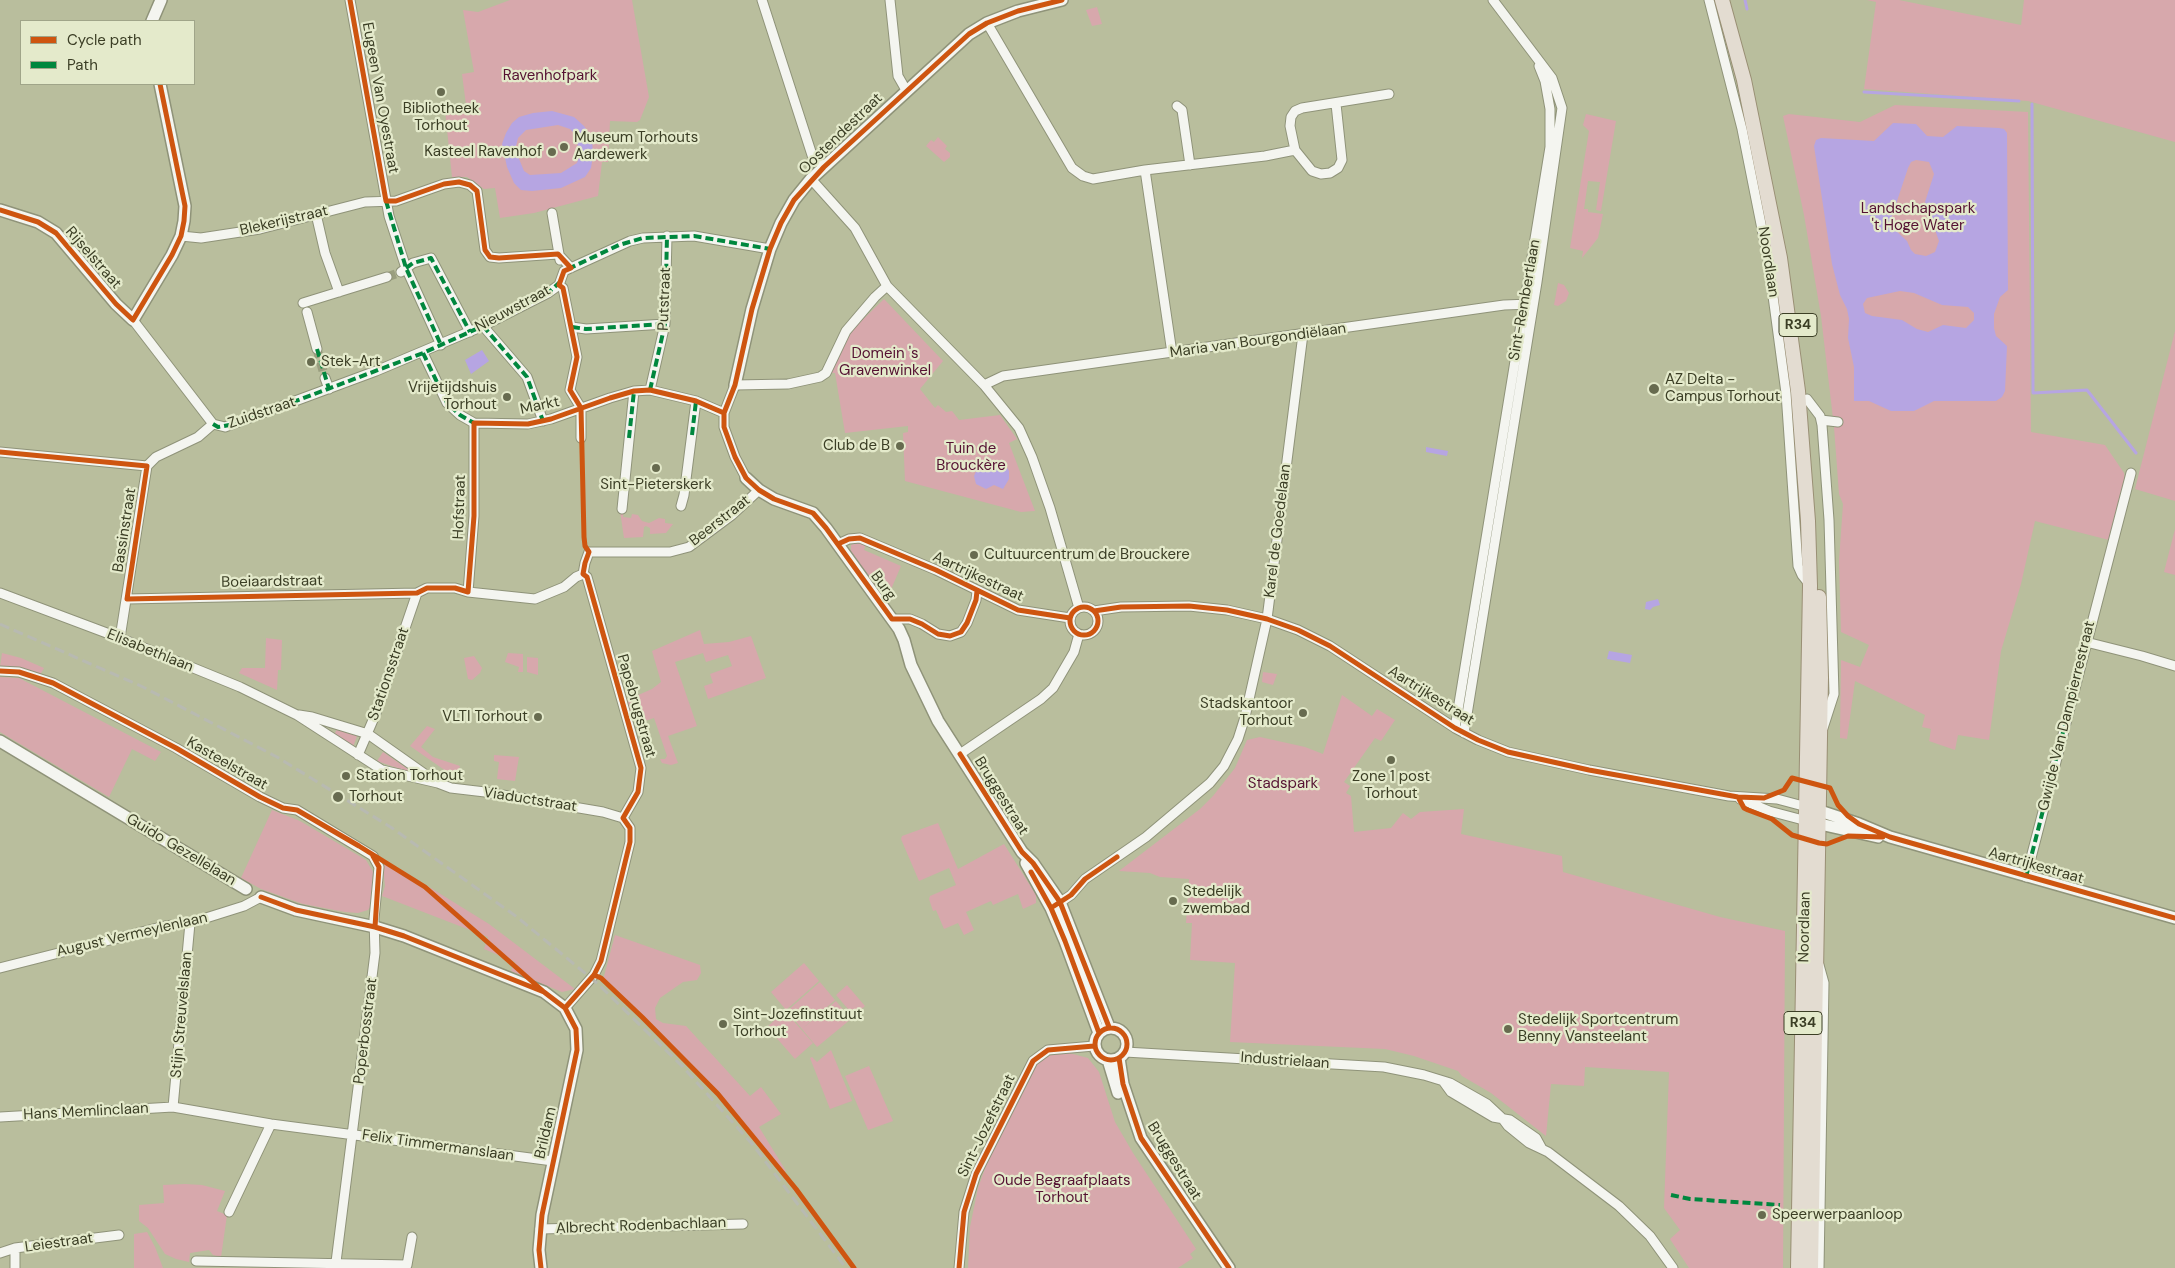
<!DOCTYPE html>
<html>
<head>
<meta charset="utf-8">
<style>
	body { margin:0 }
	#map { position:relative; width:2175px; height:1268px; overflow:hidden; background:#b9be9d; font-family:"DM Sans",sans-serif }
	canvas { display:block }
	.legend { position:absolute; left:20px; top:20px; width:175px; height:65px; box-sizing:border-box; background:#e4eacb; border:1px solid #a0a589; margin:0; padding:6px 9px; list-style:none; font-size:15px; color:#3b3e25 }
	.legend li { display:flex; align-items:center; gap:10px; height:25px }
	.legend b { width:25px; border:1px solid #a0a589 }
</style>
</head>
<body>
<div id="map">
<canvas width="2175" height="1268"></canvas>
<ul class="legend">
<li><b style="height:6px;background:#ce5510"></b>Cycle path</li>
<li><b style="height:6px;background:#00873e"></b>Path</li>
</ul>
</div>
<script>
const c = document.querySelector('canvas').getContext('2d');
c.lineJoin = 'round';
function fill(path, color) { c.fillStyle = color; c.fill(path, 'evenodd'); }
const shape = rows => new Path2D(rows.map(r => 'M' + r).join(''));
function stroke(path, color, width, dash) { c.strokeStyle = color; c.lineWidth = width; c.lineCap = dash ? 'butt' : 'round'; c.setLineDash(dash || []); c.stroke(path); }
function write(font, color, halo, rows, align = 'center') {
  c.font = font + ' "DM Sans",sans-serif'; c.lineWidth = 4.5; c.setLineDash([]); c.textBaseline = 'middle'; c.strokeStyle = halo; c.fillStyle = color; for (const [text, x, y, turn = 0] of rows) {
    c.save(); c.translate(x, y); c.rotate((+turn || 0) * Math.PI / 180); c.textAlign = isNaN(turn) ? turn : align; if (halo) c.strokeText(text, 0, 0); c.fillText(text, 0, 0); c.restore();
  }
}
fill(shape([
	[510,0,632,0,649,97,640,120,637,122,610,121,608,162,602,162,598,196,534,213,500,218,495,188,484,189,467,177,452,177,445,110,466,105,462,74,474,72,463,10,478,12],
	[1867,0,1899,0,2021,25,2024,0,2175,0,2175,142,2028,101,1864,89,1876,2],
	[1097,7,1102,24,1092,26,1086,10],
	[1895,105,2028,112,2031,432,2105,445,2124,473,2125,479,2109,540,2035,521,2021,584,2001,651,1989,740,1958,735,1955,750,1929,741,1931,729,1922,727,1925,715,1855,681,1847,739,1840,738,1841,660,1860,667,1869,645,1841,632,1839,561,1843,504,1839,494,1834,427,1821,316,1804,215,1783,116,1789,114,1860,122],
	[1586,114,1616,121,1601,211,1596,210,1600,182,1588,181,1584,209,1588,209,1588,212,1603,214,1598,238,1582,258,1583,251,1570,248,1589,131,1583,125],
	[938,137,947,146,945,149,950,153,950,157,944,162,926,146,931,140,934,142],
	[1558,283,1564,285,1569,293,1566,301,1558,306,1554,305],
	[884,299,943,361,920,389,935,408,938,405,946,412,952,411,959,420,1000,415,1017,439,1009,443,1035,511,1021,512,905,481,903,433,908,432,908,426,845,433,835,373,830,373,851,331],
	[2175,331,2175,501,2135,489],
	[625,504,623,517,631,518,632,514,638,515,642,521,649,523,659,518,665,519,665,523,673,524,666,533,650,534,650,528,646,526,644,527,643,537,624,538,620,511],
	[2175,529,2175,575,2164,572],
	[858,542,866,544,864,550,901,566,886,601,851,555,851,545],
	[700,630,704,644,729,642,751,636,766,678,708,699,704,686,713,683,710,674,732,666,728,655,706,662,703,653,675,662,697,726,668,736,678,763,671,765,662,763,660,759,665,759,667,756,654,718,636,724,626,705,629,699,652,689,661,682,652,651],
	[266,638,282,640,281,670,278,670,277,690,239,673,242,668,265,668],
	[2,653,21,658,44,668,40,675,28,670,0,667],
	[508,653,523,654,523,672,518,672,519,667,505,662],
	[474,656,482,668,480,673,472,680,468,679,464,658],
	[527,657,538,658,538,675,527,672],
	[1263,672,1277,674,1273,685,1262,682],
	[0,677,19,678,161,752,155,761,132,749,109,797,0,732],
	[1342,695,1372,716,1377,709,1395,720,1381,741,1375,738,1344,782,1350,786,1346,793,1351,796,1354,832,1391,828,1403,813,1411,819,1420,812,1464,809,1461,834,1562,856,1563,872,1720,917,1785,931,1783,1268,1689,1268,1670,1239,1680,1230,1664,1208,1669,1072,1585,1067,1584,1086,1551,1084,1546,1136,1491,1093,1462,1076,1458,1071,1414,1056,1385,1049,1230,1042,1235,963,1190,960,1192,923,1186,923,1189,879,1160,877,1150,873,1119,871,1200,809,1213,796,1235,768,1247,740,1260,737,1305,747,1323,754],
	[427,726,435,729,421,747,433,757,460,766,456,778,410,746],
	[337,729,357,736,353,747,334,735],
	[383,752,412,772,412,773,377,761],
	[494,755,519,757,515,781,497,779,499,762,494,761],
	[272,810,300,821,366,860,373,872,371,906,368,910,358,913,345,912,303,904,261,889,241,878],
	[938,823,958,869,1004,844,1036,895,1036,903,1023,909,1018,894,993,905,991,901,966,912,974,930,964,935,958,923,944,929,936,910,933,911,929,899,930,896,956,885,949,868,919,881,901,839,902,836],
	[379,856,489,924,575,989,562,992,511,971,515,962,484,949,488,937,382,896,385,886,383,868],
	[615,935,700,965,701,973,697,980,683,982,660,998,655,1008,656,1019,663,1023,686,1026,750,1096,761,1087,781,1114,759,1127,786,1171,783,1172,719,1094,686,1059,603,980],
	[804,963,819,981,786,1010,771,992],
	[820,982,835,1000,802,1029,787,1011],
	[847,985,865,1006,854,1016,836,995],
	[836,1001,851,1019,817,1047,802,1029],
	[785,1011,813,1043,795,1059,767,1027],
	[831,1050,852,1101,830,1109,810,1058,812,1057,817,1062],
	[1056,1053,1069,1053,1088,1058,1099,1072,1115,1122,1133,1153,1196,1249,1190,1254,1193,1258,1178,1268,968,1268,970,1227,978,1188,988,1160,1035,1066,1041,1059],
	[869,1066,893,1121,868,1130,845,1076],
	[185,1184,202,1185,225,1191,217,1211,227,1215,221,1257,213,1255,209,1250,190,1253,189,1262,176,1259,165,1254,148,1228,139,1221,139,1205,164,1203,163,1185],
	[147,1232,155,1247,163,1268,134,1268,134,1234]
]), '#d7a8ac');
fill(shape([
	[552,111,574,117,584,126,592,138,593,155,591,168,585,177,561,188,532,191,521,190,514,183,507,167,502,144,506,133,512,123,519,117,533,113],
	[558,125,570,129,575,134,580,155,577,163,561,173,530,175,524,171,517,154,516,146,518,138,526,130],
	[1893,123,1916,124,1927,136,1943,137,1957,126,1999,128,2004,129,2007,133,2008,290,2000,297,1994,314,1994,328,1996,336,2007,346,2005,391,2002,397,1996,401,1934,401,1914,411,1891,411,1869,401,1854,401,1854,367,1848,338,1849,319,1847,309,1840,295,1832,264,1814,146,1816,140,1821,138,1874,141],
	[1916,160,1929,162,1934,174,1925,202,1939,241,1935,252,1926,256,1915,254,1911,250,1907,241,1893,228,1891,219,1908,168,1911,162],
	[1900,291,1914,293,1942,305,1968,307,1974,313,1974,320,1966,328,1943,325,1928,332,1917,329,1902,320,1872,316,1865,313,1863,304,1867,298],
	[482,350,489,361,471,374,465,360],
	[1426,447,1448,451,1447,456,1426,452],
	[1004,463,1009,471,1009,479,1003,489,994,485,986,489,976,484,974,476,978,467],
	[1658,599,1660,605,1653,607,1650,610,1645,609,1646,602],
	[1609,651,1632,655,1630,663,1607,659]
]), '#b6a5e2');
stroke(shape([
	[1745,0,1747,9],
	[1864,92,2019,101],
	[2032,104,2033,393,2087,390,2136,453]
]), '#b6a5e2', 3);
stroke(shape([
	[387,277,401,272],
	[317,349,325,378]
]), '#9a9e7f', 9, [9, 4.5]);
const minor = shape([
	[350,0,389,216,406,268,441,345],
	[762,0,812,155,824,167],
	[890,0,898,76,906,90],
	[1709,0,1742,129,1768,259,1786,393,1798,566,1802,575,1810,585],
	[987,23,1072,168,1083,176,1093,179,1145,170,1265,156,1295,150,1312,171,1321,174,1330,173,1338,168,1342,160,1336,104],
	[1177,106,1182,110,1190,165],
	[1295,150,1290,126,1291,117,1295,111,1302,108,1389,94],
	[1145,170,1172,353],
	[811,179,855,228,887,286,984,385,1019,428,1032,457,1050,508,1079,608],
	[552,213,560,260],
	[316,214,325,253,339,292],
	[181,236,201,238,260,229,365,202,396,201,444,184,459,182,470,185,477,191,485,250,490,257,499,258,558,254,571,268],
	[401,272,413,263,431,258,470,332],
	[559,285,563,288,577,357,570,390,581,408,581,438],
	[303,303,387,277],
	[307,312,317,349],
	[133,320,213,424,225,427,376,371,483,326,548,293,559,285,564,271,630,241,643,238,694,236,770,249],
	[483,326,527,377,543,421],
	[572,327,586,329,665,324],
	[423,353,447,403,460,415,474,423,528,424,551,419,610,398,634,391,650,390,696,401,724,413],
	[325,378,329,389],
	[984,385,1003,376,1504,305,1531,304],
	[650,390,665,324,667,236],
	[1807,399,1820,416,1822,425,1829,520,1834,694,1823,728],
	[1821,420,1838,422],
	[0,452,147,466],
	[147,466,156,457,198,437,213,424],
	[746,478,735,457,724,427,724,413,735,385,788,384,820,377,826,373,846,331,875,297,887,286],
	[681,506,684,495,696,401],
	[622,509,634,391],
	[838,544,849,539,860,538,936,570,1018,610,1070,618],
	[583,574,587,577,641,768,638,792,623,818],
	[583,574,585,563,589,552,670,552,689,547,732,515,759,490],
	[468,592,474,516,474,423],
	[0,593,120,638,240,687,297,715,382,770,438,783,451,788,485,792,603,812,623,818],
	[127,599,417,593,427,588,455,588,468,592,535,599,564,587,576,577,583,574],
	'1070 621a14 14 0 1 1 28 0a14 14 0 1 1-28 0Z',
	[1094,611,1121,607,1189,606,1227,610,1267,619,1298,630,1330,646,1455,728,1478,740,1508,752,1589,770,1729,796,1777,799,1807,807],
	[892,619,910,619,922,624,938,634,950,636,961,632,967,623,976,600,977,591],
	[120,638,147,466],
	[2086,642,2142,656,2175,666],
	[0,671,19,672,53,683,176,748,260,797,283,808,297,810,373,856,379,867,374,919,375,953,336,1262],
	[299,715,312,717,368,734,436,782],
	[1455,728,1550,147,1550,109,1545,81,1539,66],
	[1464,733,1537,282,1562,108,1552,78,1493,0],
	[960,754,1041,699,1053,688,1074,652,1079,634],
	[358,755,376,713,417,593],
	[1740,799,1769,811,1807,821],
	[2026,877,2131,473],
	[1056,905,1071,895,1085,879,1146,837,1210,783,1224,766,1238,739,1245,717,1267,619,1303,334],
	[0,968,165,926,190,923,244,906,261,897],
	[565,1008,594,975,601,961,630,842,630,828,623,818],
	[1125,1052,1384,1067,1424,1075,1450,1083,1487,1104,1502,1118,1508,1126,1529,1143,1548,1152,1619,1206,1650,1236,1673,1268],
	[1443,1081,1451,1092,1493,1117,1510,1120,1536,1138,1542,1149],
	[173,1107,190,923],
	[0,1117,173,1107,271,1124,553,1161],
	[229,1212,271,1124],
	[540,1229,743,1224],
	[0,1253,15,1248,119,1235],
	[196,1261,407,1265,412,1237],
	[15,1268,15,1248],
	[959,1268,964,1212,976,1174,1033,1061,1048,1050,1094,1046],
	[1819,1268,1824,983,1819,965]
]);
const tertiary = shape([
	[152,21,161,0],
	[0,210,38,222,56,233,116,304,133,320,172,255,181,236,184,221,185,206,160,84],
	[735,385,752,309,770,249,781,223,794,200,811,179,969,34,987,23,1018,11,1062,0],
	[746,478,759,490,774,499,813,513,826,528,899,629,904,640,911,665,938,721,1022,852,1033,863,1060,902,1109,1027],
	[0,741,246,889],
	[1811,808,1859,824,1890,837,2175,918],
	[1811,822,1878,837],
	[1026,863,1051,908,1065,941,1099,1033],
	[261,897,296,910,375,927,404,936,544,992,565,1008,576,1029,577,1050,542,1215,539,1250,541,1268],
	'1095 1044a16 16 0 1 1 32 0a16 16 0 1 1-32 0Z',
	[1119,1058,1123,1084,1141,1138,1229,1268],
	[1108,1060,1118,1093]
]);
const primary = shape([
	[1722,0,1744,80,1780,258,1798,391,1808,521,1810,586,1798,1268],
	[1811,1268,1821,678,1819,597]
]);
stroke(minor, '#8f9379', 11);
stroke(tertiary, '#8f9379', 14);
stroke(primary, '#998f74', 16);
stroke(minor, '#f4f5f0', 9);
stroke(tertiary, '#f4f5f0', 11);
stroke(primary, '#e3dcd1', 14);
stroke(shape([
	[0,624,143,687,277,757,392,828,517,917,597,983,683,1067,753,1145,846,1268]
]), '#b8bab1', 3, [10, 5]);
stroke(shape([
	[386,201,406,268,441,345],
	[406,268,413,263,431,258,470,332],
	[568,269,619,245,643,238,694,236,770,249],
	[483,326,527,377,543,421],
	[572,327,586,329,665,324],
	[317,349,329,389],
	[423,353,447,403,460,415,474,423,478,423],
	[650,390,665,324,667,236],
	[213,424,218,427,235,424,423,353,483,326,548,293,560,282],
	[692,435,696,401],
	[629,438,634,391],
	[2026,877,2086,642],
	[1671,1195,1690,1199,1780,1205]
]), '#00873e', 4, [8, 4]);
stroke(shape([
	[350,0,386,201,396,201,444,184,459,182,470,185,477,191,485,250,490,257,499,258,558,254,571,268,564,271,559,285,563,288,577,357,570,390,581,408,584,537,585,546,589,552,585,563,583,574,587,577,641,768,638,792,623,818,630,828,630,842,601,961,594,975,565,1008],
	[0,210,38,222,56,233,116,304,133,320,172,255,181,236,184,221,185,206,160,84],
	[0,452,147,466,127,599,417,593,427,588,455,588,468,592,474,516,474,423,528,424,551,419,610,398,634,391,650,390,696,401,724,413],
	[838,544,849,539,860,538,936,570,1018,610,1070,618],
	[977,591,976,600,967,623,961,632,950,636,938,634,922,624,910,619,892,619,826,528,813,513,774,499,759,490,746,478,735,457,724,427,724,413,735,385,752,309,770,249,781,223,794,200,824,167,969,34,987,23,1018,11,1062,0],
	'1070 621a14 14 0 1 1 28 0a14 14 0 1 1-28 0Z',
	[1094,611,1121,607,1189,606,1227,610,1267,619,1298,630,1330,646,1455,728,1478,740,1508,752,1589,770,1738,797,1764,798,1784,790,1792,778,1830,788,1838,805,1848,816,1859,824,1890,837,2175,918],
	[0,671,19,672,53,683,176,748,260,797,283,808,297,810,359,846,425,887,544,992],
	[960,754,1022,852,1033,863,1060,902,1109,1027],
	[1738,797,1744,808,1748,810,1772,819,1792,835,1819,843,1827,844,1848,836,1883,837],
	[373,856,379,867,375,927],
	[1031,872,1051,908,1065,941,1099,1033],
	[261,897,296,910,375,927,404,936,544,992,565,1008,576,1029,577,1050,542,1215,539,1250,541,1268],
	[1054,906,1071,895,1085,879,1117,857],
	[594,975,601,978,642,1017,718,1094,796,1189,854,1268],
	'1095 1044a16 16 0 1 1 32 0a16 16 0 1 1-32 0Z',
	[1119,1058,1123,1084,1141,1138,1229,1268],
	[959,1268,964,1212,976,1174,1033,1061,1048,1050,1094,1046]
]), '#ce5510', 5);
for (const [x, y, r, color] of [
	[441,92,5,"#676b4f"],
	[564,147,5,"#676b4f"],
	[552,152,5,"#676b4f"],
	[311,362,5,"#676b4f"],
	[1654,389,6,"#676b4f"],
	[507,397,5,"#676b4f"],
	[900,446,5,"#676b4f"],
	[656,468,5,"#676b4f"],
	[974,555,5,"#676b4f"],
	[1303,713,5,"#676b4f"],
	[538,717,5,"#676b4f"],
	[1391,760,5,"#676b4f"],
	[346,776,5,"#676b4f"],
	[338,797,6,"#676b4f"],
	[1173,901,5,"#676b4f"],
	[723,1024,5,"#676b4f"],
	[1508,1029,5,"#676b4f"],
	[1762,1215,5,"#676b4f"]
]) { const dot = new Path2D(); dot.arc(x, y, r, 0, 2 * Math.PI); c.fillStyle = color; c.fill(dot); stroke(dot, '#e4eacb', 2); }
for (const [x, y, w] of [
	[1798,325,38],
	[1803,1023,38]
]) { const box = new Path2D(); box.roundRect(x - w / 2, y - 11.5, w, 23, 4); c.fillStyle = '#e4eacb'; c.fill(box); stroke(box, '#3b3e25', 1); }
write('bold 14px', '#3b3e25', null, [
	["R34",1798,325],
	["R34",1803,1023]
]);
write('15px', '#551132', '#e4eacb', [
	["Ravenhofpark",550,76],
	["Landschapspark",1918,209],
	["'t Hoge Water",1918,226],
	["Domein 's",885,354],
	["Gravenwinkel",885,371],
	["Tuin de",971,449],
	["Brouckère",971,466],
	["Stadspark",1283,784],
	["Oude Begraafplaats",1062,1181],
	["Torhout",1062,1198]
]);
write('15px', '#3b3e25', '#e4eacb', [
	["Eugeen Van Oyestraat",380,98,80],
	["Oostendestraat",841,134,-44],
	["Blekerijstraat",284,221,-13],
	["Rijselstraat",93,258,49],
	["Noordlaan",1768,262,81],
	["Putstraat",665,299,-88],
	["Sint-Rembertlaan",1525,300,-80],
	["Nieuwstraat",513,309,-28],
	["Maria van Bourgondiëlaan",1258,341,-8],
	["Markt",540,406,-12],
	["Zuidstraat",262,413,-19],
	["Hofstraat",460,507,-88],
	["Beerstraat",720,521,-38],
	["Bassinstraat",125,530,-81],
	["Karel de Goedelaan",1278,531,-83],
	["Aartrijkestraat",978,577,25],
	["Boeiaardstraat",272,582,-1],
	["Burg",883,586,54],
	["Elisabethlaan",150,651,22],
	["Stationsstraat",389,674,-71],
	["Aartrijkestraat",1431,696,32],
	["Papebrugstraat",636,706,74],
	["Gwijde Van Dampierrestraat",2067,716,-76],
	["Kasteelstraat",227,764,30],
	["Bruggestraat",1001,796,58],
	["Viaductstraat",530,800,9],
	["Guido Gezellelaan",181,850,31],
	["Aartrijkestraat",2036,866,16],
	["Noordlaan",1805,927,-89],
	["August Vermeylenlaan",132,935,-13],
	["Stijn Streuvelslaan",182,1015,-85],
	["Poperbosstraat",366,1031,-83],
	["Industrielaan",1285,1061,4],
	["Hans Memlinclaan",86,1112,-3],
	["Sint-Jozefstraat",987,1126,-64],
	["Brildam",546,1133,-77],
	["Felix Timmermanslaan",438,1146,8],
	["Bruggestraat",1174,1161,58],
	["Albrecht Rodenbachlaan",641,1226,-2],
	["Leiestraat",59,1243,-8]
]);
write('15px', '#3b3e25', '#e4eacb', [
	["Bibliotheek",441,109,"center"],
	["Torhout",441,126,"center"],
	["Museum Torhouts",574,138],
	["Aardewerk",574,155],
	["Kasteel Ravenhof",542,152,"right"],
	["Stek-Art",321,362],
	["AZ Delta -",1665,380],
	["Campus Torhout",1665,397],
	["Vrijetijdshuis",497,388,"right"],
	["Torhout",497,405,"right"],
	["Club de B",890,446,"right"],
	["Sint-Pieterskerk",656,485,"center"],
	["Cultuurcentrum de Brouckere",984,555],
	["Stadskantoor",1293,704,"right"],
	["Torhout",1293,721,"right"],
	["VLTI Torhout",528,717,"right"],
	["Station Torhout",356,776],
	["Zone 1 post",1391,777,"center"],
	["Torhout",1391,794,"center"],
	["Torhout",349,797],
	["Stedelijk",1183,892],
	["zwembad",1183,909],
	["Sint-Jozefinstituut",733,1015],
	["Torhout",733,1032],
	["Stedelijk Sportcentrum",1518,1020],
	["Benny Vansteelant",1518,1037],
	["Speerwerpaanloop",1772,1215]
], 'left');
</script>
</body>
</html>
